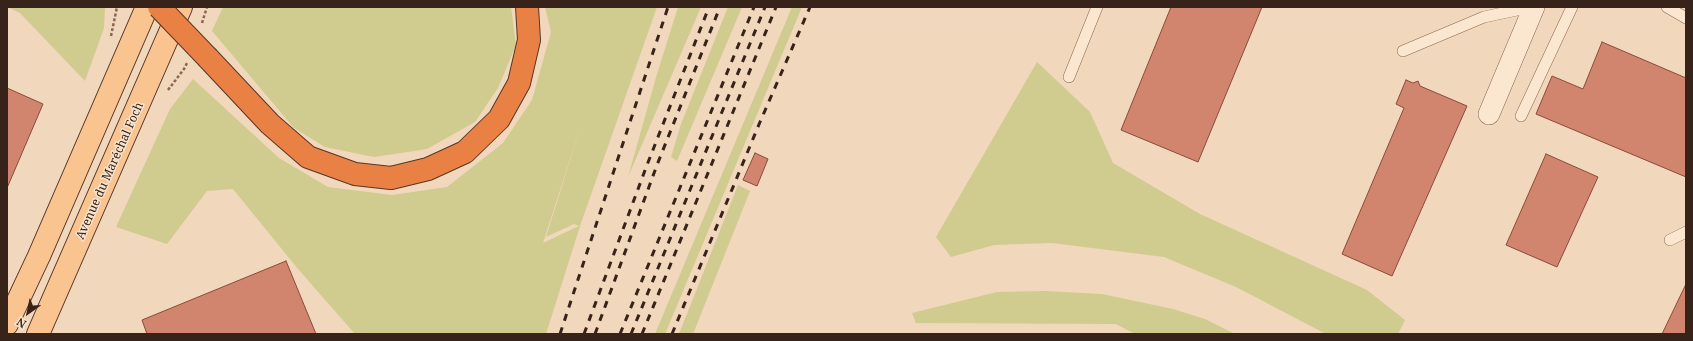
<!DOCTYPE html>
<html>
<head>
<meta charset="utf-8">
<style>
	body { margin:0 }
	#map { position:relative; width:1693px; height:341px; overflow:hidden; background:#f1d7bc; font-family:"Noto Serif",serif }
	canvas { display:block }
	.frame { position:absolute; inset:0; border:8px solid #37231a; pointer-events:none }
	.north { position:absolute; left:8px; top:293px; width:40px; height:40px; -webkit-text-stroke:3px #f8e3cc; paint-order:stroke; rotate:213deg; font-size:11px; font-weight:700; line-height:16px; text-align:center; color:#37231a }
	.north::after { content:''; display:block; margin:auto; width:14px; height:18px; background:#37231a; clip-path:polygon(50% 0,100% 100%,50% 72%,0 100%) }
</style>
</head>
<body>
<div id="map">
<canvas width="1693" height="341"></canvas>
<div class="frame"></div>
<div class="north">N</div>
</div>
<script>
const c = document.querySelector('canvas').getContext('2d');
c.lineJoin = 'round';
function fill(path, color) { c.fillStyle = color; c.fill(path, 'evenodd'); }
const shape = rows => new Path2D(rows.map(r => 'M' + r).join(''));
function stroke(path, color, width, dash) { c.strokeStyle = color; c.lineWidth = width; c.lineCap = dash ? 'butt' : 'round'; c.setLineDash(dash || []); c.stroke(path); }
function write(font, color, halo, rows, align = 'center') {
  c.font = font + ' "Noto Serif",serif'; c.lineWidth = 3; c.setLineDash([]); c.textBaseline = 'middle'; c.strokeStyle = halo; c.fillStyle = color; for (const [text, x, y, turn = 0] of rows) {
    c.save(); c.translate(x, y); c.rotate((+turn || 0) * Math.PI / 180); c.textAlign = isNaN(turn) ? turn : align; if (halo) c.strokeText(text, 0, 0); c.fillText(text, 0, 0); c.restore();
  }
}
fill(shape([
	[7,7,105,7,104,28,85,81,20,13],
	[223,7,511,7,516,45,498,88,475,122,427,149,374,157,325,147,294,128,212,31],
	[545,7,657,7,580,226,546,334,355,334,298,269,233,189,207,191,167,244,116,227,170,109,193,79,279,158,328,187,392,195,447,187,503,143,532,100,551,32],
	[583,119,546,237,574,224,579,226,543,243],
	[678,7,701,7,628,177,657,74],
	[728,7,742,7,677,161,671,157,681,124],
	[792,7,802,7,665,334,655,334],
	[1037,62,1090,112,1113,163,1200,214,1367,290,1405,320,1398,334,1326,334,1236,287,1164,257,1052,243,994,245,951,257,936,237],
	[738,185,750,191,693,334,679,334],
	[1045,291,1102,294,1173,309,1205,319,1235,334,1135,334,1116,324,916,323,912,313,997,292]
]), '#d0cb8f');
const building = shape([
	[1171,7,1262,7,1198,162,1121,130,1171,7],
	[1602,42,1686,78,1686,177,1536,114,1552,76,1583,89,1602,42],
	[1406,80,1413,83,1418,81,1420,86,1467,106,1392,276,1342,254,1404,108,1396,104,1406,80],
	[7,88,43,104,7,188,7,88],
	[755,153,768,159,757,186,743,180,755,153],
	[1546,154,1598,177,1557,267,1506,245,1546,154],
	[286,261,316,334,147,334,142,320,286,261],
	[1686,284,1686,334,1662,334,1686,284]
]);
fill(building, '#d2856e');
stroke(building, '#8b4938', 1);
const service = shape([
	[1667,7,1686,18],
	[1403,51,1484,17,1531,7],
	[1069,77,1097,7],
	[1521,116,1572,7],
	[1670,240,1686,232]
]);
const minor = shape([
	[1489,114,1534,7]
]);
const primary = shape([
	[7,324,39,256,147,7],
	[38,334,181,7]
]);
const motorway = shape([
	[208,58,270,124,308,157,355,174,391,178,428,169,465,152,499,119,519,83,529,40,527,7]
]);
stroke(service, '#8a6654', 12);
stroke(minor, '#8a6654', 22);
stroke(primary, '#573629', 24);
stroke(motorway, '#573629', 24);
stroke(shape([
	[202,23,207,7],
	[111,36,117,7],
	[168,90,184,69,187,63]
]), '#8a6654', 2.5, [3, 2]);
stroke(service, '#fbe6cf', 11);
stroke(minor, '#fbe6cf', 21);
stroke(primary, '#f9c48f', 22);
stroke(motorway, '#e98144', 22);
stroke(shape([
	[560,334,668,7],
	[584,334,647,165,709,7],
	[595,334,657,165,720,7],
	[620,334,754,7],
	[631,334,765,7],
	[642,334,776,7],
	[672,334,760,122,810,7]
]), '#37231a', 3, [7, 7]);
const motorwayBridge = shape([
	[159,7,208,58]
]);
stroke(motorwayBridge, '#573629', 24, []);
stroke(motorwayBridge, '#e98144', 22);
write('12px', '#37231a', '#f8e3cc', [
	["Avenue du Maréchal Foch",110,171,-66]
]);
</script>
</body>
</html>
